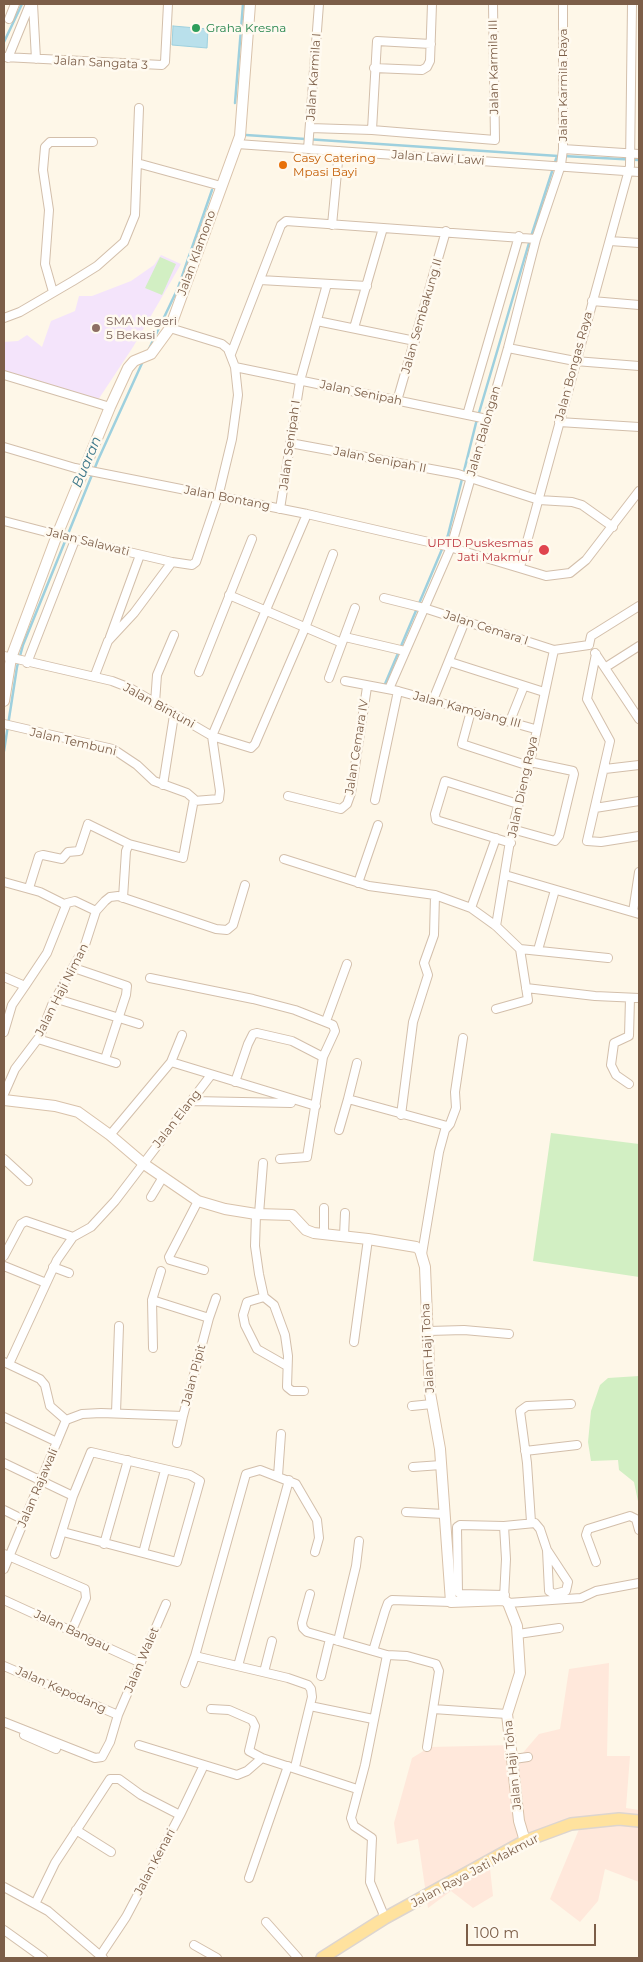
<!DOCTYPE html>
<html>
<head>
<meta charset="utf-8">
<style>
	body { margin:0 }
	#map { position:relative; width:643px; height:1962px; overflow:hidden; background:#fef7e8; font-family:Montserrat,sans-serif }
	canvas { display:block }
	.frame { position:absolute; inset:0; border:5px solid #7c5e48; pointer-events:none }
	.scale { position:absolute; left:466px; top:1924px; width:130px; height:22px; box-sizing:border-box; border:2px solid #7c5e48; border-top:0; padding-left:6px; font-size:15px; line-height:18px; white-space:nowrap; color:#7c5e48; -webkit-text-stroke:4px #fffaf0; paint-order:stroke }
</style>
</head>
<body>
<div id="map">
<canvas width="643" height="1962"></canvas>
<div class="frame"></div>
<div class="scale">100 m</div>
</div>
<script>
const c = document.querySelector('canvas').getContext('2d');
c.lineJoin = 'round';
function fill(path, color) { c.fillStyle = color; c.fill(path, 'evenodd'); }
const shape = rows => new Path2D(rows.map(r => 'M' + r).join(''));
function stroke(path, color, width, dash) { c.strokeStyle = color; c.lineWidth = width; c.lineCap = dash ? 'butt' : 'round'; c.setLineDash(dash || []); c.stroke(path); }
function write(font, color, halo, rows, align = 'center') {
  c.font = font + ' Montserrat,sans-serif'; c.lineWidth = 5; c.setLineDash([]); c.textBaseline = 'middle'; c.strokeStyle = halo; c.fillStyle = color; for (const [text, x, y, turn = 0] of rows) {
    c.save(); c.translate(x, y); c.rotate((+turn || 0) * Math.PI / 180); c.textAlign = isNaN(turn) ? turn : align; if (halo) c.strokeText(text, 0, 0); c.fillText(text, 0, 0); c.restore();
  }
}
fill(shape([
	[609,1663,607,1756,630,1756,626,1808,639,1810,639,1882,605,1869,598,1901,580,1922,550,1899,580,1827,552,1835,490,1868,493,1896,473,1908,451,1891,428,1908,418,1839,397,1844,394,1823,412,1758,430,1747,513,1745,515,1762,539,1734,560,1729,569,1669]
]), '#ffe8db');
fill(shape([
	[161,255,181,264,133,347,98,400,4,373,4,342,18,341,27,335,42,347,51,321,75,311,79,296,92,296,131,281,154,265]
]), '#f4e4fb');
fill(shape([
	[160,257,176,264,162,295,145,288],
	[551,1133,639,1144,639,1277,533,1261],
	[639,1376,639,1506,634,1482,619,1470,618,1460,591,1461,588,1442,591,1411,600,1385,608,1378]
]), '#d2efc3');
const water = shape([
	[173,26,208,29,207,48,172,45,173,26]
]);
fill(water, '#b9e0eb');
stroke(water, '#9ed0de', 1);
stroke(shape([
	[4,42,22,4],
	[235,103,243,4],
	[246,135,558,156],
	[563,156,639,160],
	[149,349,178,288,212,190],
	[385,684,448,535,476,423,529,243,557,156],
	[4,751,17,667,23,645,98,460,143,361]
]), '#9ed0de', 2.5);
const street = shape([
	[33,4,36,59],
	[9,19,15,4],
	[4,57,162,65,165,62,168,4],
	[8,58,30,4],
	[374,68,422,70,427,67,430,61,432,4],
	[310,128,372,130,495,140,493,4],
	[372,130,377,41,431,44],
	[237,144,639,172],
	[308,149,319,4],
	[563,149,639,154],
	[137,163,221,186],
	[332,225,339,151],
	[610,241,639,243],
	[260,280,367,286],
	[53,292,45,264,49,210,43,170,45,147,50,142,93,142],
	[592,301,639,305],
	[4,318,20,312,73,281,97,266,124,242,135,215,139,108],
	[317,321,415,341],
	[354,328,383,228],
	[508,348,575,361,639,366],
	[231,354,281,225,286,221,536,239],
	[235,367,487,419],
	[4,375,110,407],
	[397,401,446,231],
	[467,415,519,236],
	[559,422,639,427],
	[290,443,458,474,539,500,572,502,582,505,613,527],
	[4,447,75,468,307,514,446,546,546,576,570,573,586,560,639,491],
	[280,509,300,381,327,284],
	[4,521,73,539,172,562],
	[520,567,630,166,632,4],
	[229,595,342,643],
	[384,598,424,608,554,650,589,645],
	[110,637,140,555],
	[345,637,405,651],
	[589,645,591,636,639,606],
	[595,653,639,719],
	[596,654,587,699,610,741,587,841,601,842,639,836],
	[4,656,112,681,130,688,212,736,251,748,255,744,305,628,333,554],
	[450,662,544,692],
	[27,663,75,540],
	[606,667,639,646],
	[199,672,252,539],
	[95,675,108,641,134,613,172,562,192,565,196,562,218,497,232,439,238,395,235,367,228,349,222,344,170,328],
	[329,678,355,608],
	[345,681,398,691,535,729],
	[389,689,451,547,508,348,536,239,561,165,563,149,563,4],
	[433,700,465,621],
	[155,703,157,675,174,635],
	[471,711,462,744,529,766],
	[510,721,524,686],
	[4,724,113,749,137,765,154,781,187,793,194,799,183,858,129,844,88,824,79,851,68,852,62,859,43,855,39,856,29,888],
	[605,769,639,765],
	[163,785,174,715],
	[288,796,341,809,347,804,351,793,367,687],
	[375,800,398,691],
	[194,801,219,799,220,791,212,736,307,514],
	[595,808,639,801],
	[512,829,555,841,559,836,574,774,573,771,530,762],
	[511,843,436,820,435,814,445,781,518,804],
	[284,859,369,886,435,895,471,908,496,926,520,949,528,1000,496,1009],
	[505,875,639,914],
	[4,882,40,892,66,905],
	[358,883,378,825],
	[123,898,126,851,129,844],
	[471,908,496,838],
	[633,912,639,872],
	[496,926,512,829,530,762,554,650],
	[520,949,608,958],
	[538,950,555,890],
	[74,968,127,986,126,995,105,1059],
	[4,977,25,986,47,953,67,903,75,901,96,911],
	[150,978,253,999,295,1010,333,1025,335,1031,323,1057,307,1157,280,1159],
	[526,988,595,996,639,998],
	[57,999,139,1024],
	[326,1021,347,964],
	[4,1032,12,1005,25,986],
	[38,1039,116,1063],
	[171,1062,316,1106],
	[357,1063,348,1099,447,1126],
	[235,1082,248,1044,253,1034,257,1033,292,1041,323,1057],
	[629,1084,616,1075,611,1065,614,1043,629,1036,630,998],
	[4,1094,15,1069,40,1036,52,1005,84,948,96,911,105,901,110,897,118,896,216,929,227,930,233,925,245,885],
	[193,1101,291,1103],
	[401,1115,413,1022,428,975,424,963,434,935,435,895],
	[339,1130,348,1099],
	[110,1135,171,1062,182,1035],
	[4,1159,28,1181],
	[151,1197,163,1177],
	[198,1201,169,1257,170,1260,204,1270],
	[324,1208,324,1234],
	[256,1214,255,1246,259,1274,264,1297,274,1305,285,1335,288,1356,287,1387,292,1391,304,1391],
	[259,1214,263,1163],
	[344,1236,345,1213],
	[422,1254,439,1152,445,1130,450,1124,456,1108,455,1092,463,1038],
	[4,1256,21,1224,26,1221,73,1237],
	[4,1266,46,1283],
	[53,1267,69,1273],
	[264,1297,247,1302,243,1315,245,1325,257,1349,287,1366],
	[152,1300,209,1318],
	[429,1331,464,1330,509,1334],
	[354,1342,368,1239],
	[153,1348,152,1300,161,1271],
	[4,1362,40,1379,45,1385,50,1406,66,1420],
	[9,1364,57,1260,73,1237,91,1227,115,1201,211,1075],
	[412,1406,432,1404],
	[116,1413,119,1326],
	[4,1417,57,1442],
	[66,1420,82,1414,101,1413,183,1416,209,1318,216,1298],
	[177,1443,183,1416],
	[525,1451,577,1445],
	[4,1463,73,1496],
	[413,1467,441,1465],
	[278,1476,281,1434],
	[4,1510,24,1520],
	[406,1512,444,1514],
	[531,1522,527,1463,520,1411,527,1406,571,1404],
	[504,1526,506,1559,504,1598],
	[104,1544,128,1460],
	[143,1553,165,1470],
	[4,1554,85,1589,86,1598,72,1630],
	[55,1554,73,1496,91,1452,190,1475,200,1481,177,1562,63,1532],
	[596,1562,586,1535,588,1529,630,1516,636,1519,639,1530],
	[4,1569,66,1420],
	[310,1594,302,1623,303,1628,307,1632,387,1655,407,1656,436,1664,439,1671,433,1709,507,1714],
	[505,1595,460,1594,458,1592,457,1527,460,1525,504,1526,535,1523,540,1529,547,1550,568,1582,566,1591,554,1594,549,1591,547,1550],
	[4,1600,141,1663],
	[508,1603,581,1598,596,1591,639,1583],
	[518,1634,559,1628],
	[338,1641,356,1566,359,1541],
	[373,1651,385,1611,388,1603,392,1600,451,1602],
	[4,1666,118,1715],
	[238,1666,289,1480],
	[264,1672,272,1641],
	[321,1676,330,1639],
	[185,1683,195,1656],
	[310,1706,373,1719],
	[211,1709,229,1710,252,1720,255,1726,249,1751,262,1758],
	[4,1722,95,1758,102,1757,110,1742,118,1715,166,1604],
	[24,1735,56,1749],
	[139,1745,237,1775,247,1771,262,1758,357,1789],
	[427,1747,433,1709],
	[514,1759,528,1757],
	[295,1767,312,1697,311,1689,308,1685,288,1678,195,1656,246,1474,260,1470,296,1484,317,1520,319,1538,315,1552],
	[76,1830,111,1852],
	[249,1878,288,1766],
	[4,1887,48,1911,103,1958],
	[35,1904,55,1863,110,1779,119,1779,141,1795,180,1815],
	[385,1918,370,1882,372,1838,354,1826,351,1818,365,1765,387,1655],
	[266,1922,298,1958],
	[4,1930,43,1958],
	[194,1945,217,1958],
	[100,1956,126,1917,180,1815,204,1765]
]);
const secondary = shape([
	[4,701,11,658,57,535,110,407,128,368,134,361,151,354,170,328,240,136,250,4],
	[4,1100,55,1106,78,1112,110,1135,144,1164,198,1201,225,1209,256,1214,292,1215,306,1230,314,1233,368,1239,416,1247,420,1250,425,1267,430,1393,440,1449,451,1602,504,1600,508,1603,517,1626,520,1673,507,1714,519,1821,525,1841]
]);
const primary = shape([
	[322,1958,385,1918,525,1841,571,1824,619,1819,639,1821]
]);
stroke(street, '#d3bfab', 10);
stroke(secondary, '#d9c2aa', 12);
stroke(primary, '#ddd5cf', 14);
stroke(street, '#fff', 8);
stroke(secondary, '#fff', 10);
stroke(primary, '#ffe29e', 11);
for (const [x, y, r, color] of [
	[196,28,5,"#2e9e5b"],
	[283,165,5,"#e8710a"],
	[96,328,5,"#8d6e63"],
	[544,550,6,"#e0444e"]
]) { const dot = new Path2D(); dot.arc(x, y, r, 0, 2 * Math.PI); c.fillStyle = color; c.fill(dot); stroke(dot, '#fffaf0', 2); }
write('12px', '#27864d', '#fffaf0', [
	["Graha Kresna",206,28]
], 'left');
write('12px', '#7c5e48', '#fffaf0', [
	["Jalan Sangata 3",101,63,3],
	["Jalan Karmila III",494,67,-91],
	["Jalan Karmila I",314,77,-86],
	["Jalan Karmila Raya",563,85,-90],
	["Jalan Lawi Lawi",438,158,4],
	["Jalan Klamono",197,253,-70],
	["Jalan Sembakung II",422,316,-74],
	["Jalan Bongas Raya",574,366,-75],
	["Jalan Senipah",361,393,12],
	["Jalan Balongan",484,431,-74],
	["Jalan Senipah I",290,445,-82],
	["Jalan Senipah II",380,460,11],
	["Jalan Bontang",227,498,11],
	["Jalan Salawati",88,542,14],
	["Jalan Cemara I",486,628,18],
	["Jalan Bintuni",159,706,29],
	["Jalan Kamojang III",467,710,15],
	["Jalan Tembuni",73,742,13],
	["Jalan Cemara IV",357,747,-81],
	["Jalan Dieng Raya",523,787,-78],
	["Jalan Haji Niman",62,990,-63],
	["Jalan Elang",177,1119,-52],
	["Jalan Haji Toha",428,1348,-93],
	["Jalan Pipit",194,1375,-75],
	["Jalan Rajawali",38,1488,-67],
	["Jalan Bangau",72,1631,25],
	["Jalan Walet",142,1660,-67],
	["Jalan Kepodang",61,1690,24],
	["Jalan Haji Toha",513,1765,-96],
	["Jalan Kenari",155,1862,-62],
	["Jalan Raya Jati Makmur",475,1871,-28]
]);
write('12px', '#c56008', '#fffaf0', [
	["Casy Catering",293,158],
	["Mpasi Bayi",293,172]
], 'left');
write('12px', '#785e54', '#fffaf0', [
	["SMA Negeri",106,321],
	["5 Bekasi",106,335]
], 'left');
write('12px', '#be3a42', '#fffaf0', [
	["UPTD Puskesmas",533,543],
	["Jati Makmur",533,557]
], 'right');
write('italic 14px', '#3c778a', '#fffaf0', [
	["Buaran",87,462,-67]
]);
</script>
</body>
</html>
